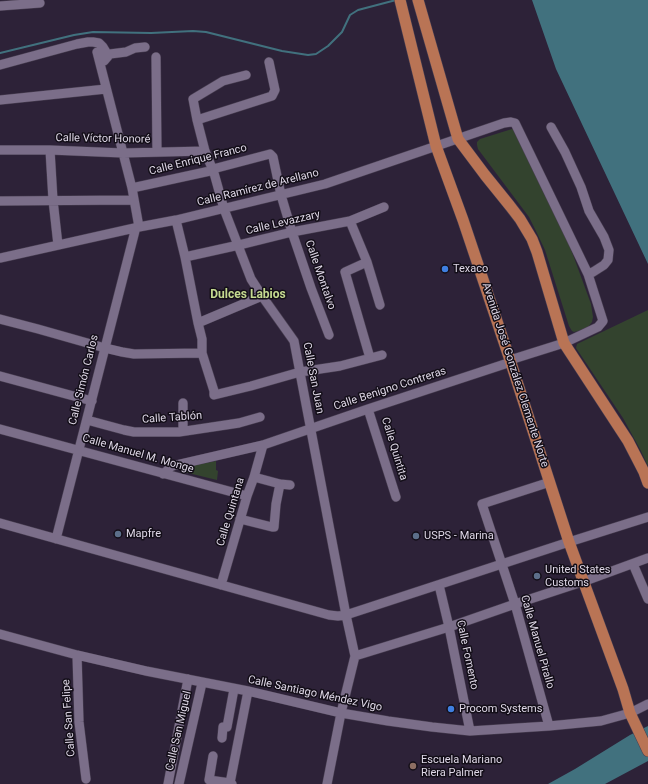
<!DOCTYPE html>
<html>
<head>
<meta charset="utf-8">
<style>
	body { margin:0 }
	canvas { display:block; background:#2d2238 }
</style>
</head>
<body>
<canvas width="648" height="784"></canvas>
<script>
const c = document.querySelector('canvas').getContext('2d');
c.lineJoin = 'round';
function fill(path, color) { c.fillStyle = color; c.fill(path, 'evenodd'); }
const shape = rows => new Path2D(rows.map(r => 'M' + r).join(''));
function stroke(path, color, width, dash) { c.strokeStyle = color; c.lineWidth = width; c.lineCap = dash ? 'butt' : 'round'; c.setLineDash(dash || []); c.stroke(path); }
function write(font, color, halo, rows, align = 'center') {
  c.font = font + ' Roboto,sans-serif'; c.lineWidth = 3; c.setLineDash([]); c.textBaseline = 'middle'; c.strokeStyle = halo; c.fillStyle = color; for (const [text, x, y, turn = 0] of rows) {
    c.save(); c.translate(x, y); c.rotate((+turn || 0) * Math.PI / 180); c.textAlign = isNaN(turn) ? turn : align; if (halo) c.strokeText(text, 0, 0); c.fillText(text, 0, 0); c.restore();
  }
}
fill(shape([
	[512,129,515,130,565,233,591,304,593,317,592,322,588,327,578,331,574,332,572,331,569,326,545,250,535,229,529,217,478,149,477,145,477,142,480,139],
	[648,310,648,466,641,451,623,418,576,348,577,344],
	[216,461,216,470,218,471,217,480,180,471,180,468]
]), '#33432e');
fill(shape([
	[532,0,648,0,648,264,556,69],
	[648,726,648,761,605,784,548,784,575,769,630,735]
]), '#41717e');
stroke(shape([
	[0,53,74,35,93,32,151,33,193,31,206,32,282,51,308,55,316,54,328,46,342,32,350,15,358,10,396,0]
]), '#41717e', 2);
const minor = shape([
	[0,6,40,3],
	[97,52,132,188,139,227],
	[156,57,157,152],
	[104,61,110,54,126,52,135,48,145,47],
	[0,65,77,44,88,42,93,42,99,43,103,47,106,52,107,57],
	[246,75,223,81,193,99,197,120,205,151,214,173,224,209,251,279,262,296,294,341,346,615,355,656,341,713,327,784],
	[0,100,106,89],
	[197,120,272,96,275,90,269,62],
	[551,127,565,152,581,187,589,211,604,237,609,250,608,260,604,265,593,272,588,274],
	[0,150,50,150,123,153,205,151],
	[50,150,53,200,58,245],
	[132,188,210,171,213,169,270,154,273,157,281,195,292,232,311,288,329,335],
	[0,201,134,200],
	[176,220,185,257,198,323,202,339,202,353,214,391,214,395,251,386,300,372,340,366,382,355],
	[350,221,367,262,380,305],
	[185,257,239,245,292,232,350,221,384,207],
	[0,258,139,227,176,220,325,184,504,123,511,122,515,123,588,274,603,321,598,327,564,343,510,360],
	[367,262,345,272,370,358],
	[0,319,38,329,105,348,122,352,134,354,202,353],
	[198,323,262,296],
	[0,376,92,401],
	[183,403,183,431],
	[368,409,396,497],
	[87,420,124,430,134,432,179,432,239,423,260,417],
	[0,429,247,496],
	[163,474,172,466,263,445,368,409,511,362],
	[254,477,280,484,290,485],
	[240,519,272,527,274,527,276,504,280,484],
	[0,523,329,615,338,616,346,615,569,542,648,517],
	[56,539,136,227],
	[633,564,648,599],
	[221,585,247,496,254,477,263,445],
	[439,585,449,627,470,731],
	[0,634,77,655,146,671,248,691,341,713,388,721,432,727,470,731,549,726,601,721,630,713,648,704],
	[77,655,79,722,86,779],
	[355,656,449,627,515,604,585,581,648,558],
	[549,726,515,604,482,504,550,482],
	[222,738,223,727,227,727,234,689],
	[213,756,209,780,230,783],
	[168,784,188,679],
	[179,784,202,683],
	[232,784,230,783,248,691]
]);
const major = shape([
	[400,0,436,146,463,220,510,360,569,542,623,689,630,713,648,751],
	[418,0,458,139,485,175,510,206,520,219,532,239,537,252,564,343,628,441,644,472,648,483]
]);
stroke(minor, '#4a4053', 10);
stroke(major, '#4a4053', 12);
stroke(minor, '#7b6e89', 9);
stroke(major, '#b97455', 11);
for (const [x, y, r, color] of [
	[445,269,4,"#3f7fe0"],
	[118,534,4,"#5c6f8a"],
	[416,536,4,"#5c6f8a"],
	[537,576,4,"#5c6f8a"],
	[451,709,4,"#3f7fe0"],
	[413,766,4,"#8d6e63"]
]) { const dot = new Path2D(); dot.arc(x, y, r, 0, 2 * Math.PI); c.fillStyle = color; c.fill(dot); stroke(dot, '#130e18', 1.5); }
write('11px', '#dfd8e7', '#130e18', [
	["Calle Víctor Honoré",103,139,1],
	["Calle Enrique Franco",198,160,-14],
	["Calle Ramírez de Arellano",258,188,-14],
	["Calle Levazzary",283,223,-13],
	["Calle Montalvo",320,275,71],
	["Avenida José González Clemente Norte",515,375,72],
	["Calle San Juan",313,378,79],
	["Calle Simón Carlos",84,380,-76],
	["Calle Benigno Contreras",390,389,-18],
	["Calle Tablón",172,418,-4],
	["Calle Quintita",394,449,73],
	["Calle Manuel M. Monge",138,454,16],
	["Calle Quintana",231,512,-73],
	["Calle Manuel Pirallo",537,642,74],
	["Calle Fomento",467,655,78],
	["Calle Santiago Méndez Vigo",315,694,12],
	["Calle San Felipe",69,718,-94],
	["Calle San Miguel",179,731,-77]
]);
write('11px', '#dfd8e7', '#130e18', [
	["Texaco",453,269],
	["Mapfre",126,534],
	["USPS - Marina",424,536],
	["United States",545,570],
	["Customs",545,583],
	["Procom Systems",459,709],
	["Escuela Mariano",421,760],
	["Riera Palmer",421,773]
], 'left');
write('bold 12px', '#c5da90', '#130e18', [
	["Dulces Labios",248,295]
]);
</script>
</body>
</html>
